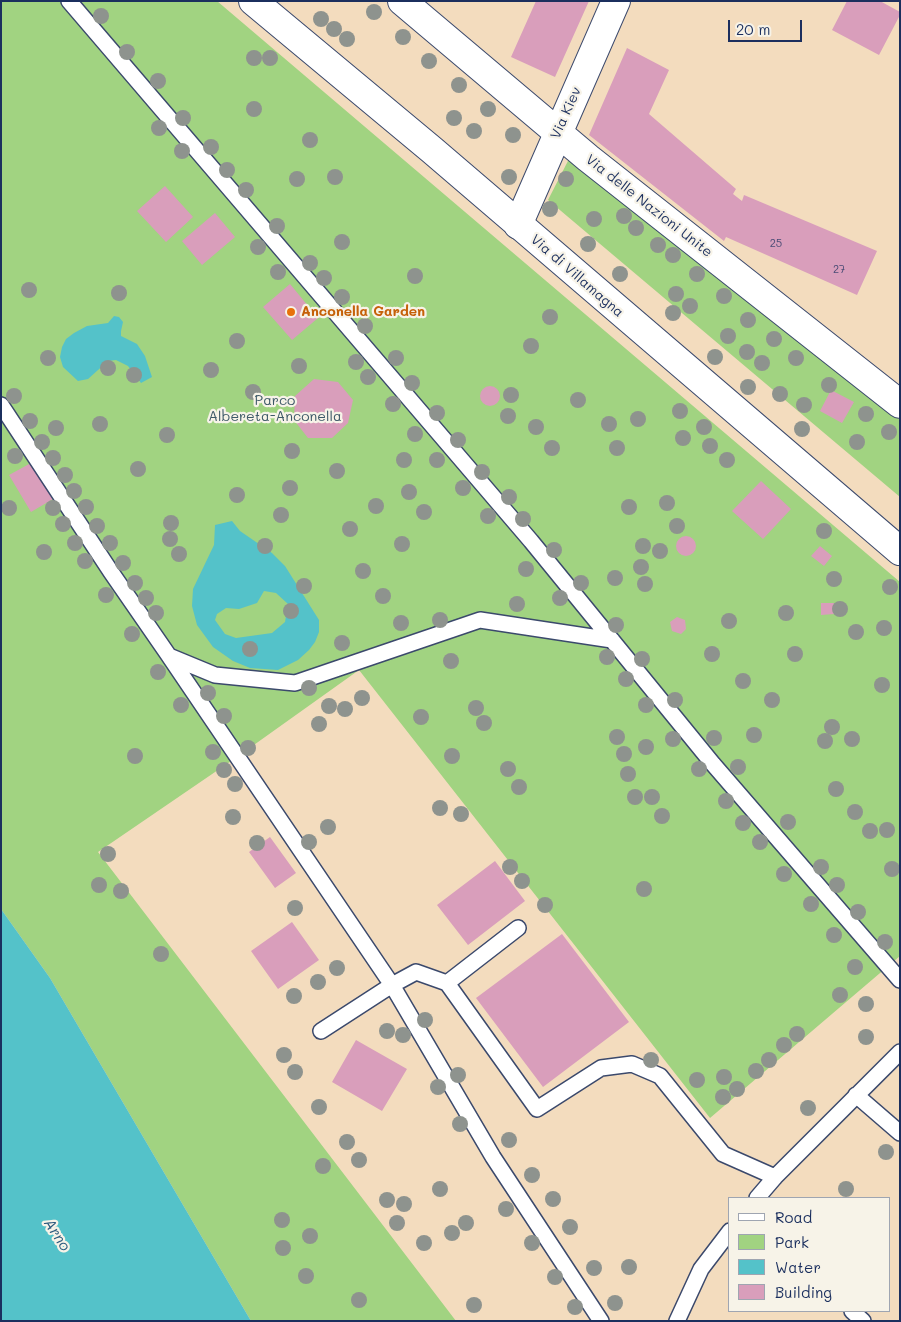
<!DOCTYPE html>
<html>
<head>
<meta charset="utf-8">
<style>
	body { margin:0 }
	#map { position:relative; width:901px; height:1322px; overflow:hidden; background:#f3dcbe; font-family:Mali,sans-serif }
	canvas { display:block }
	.frame { position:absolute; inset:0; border:2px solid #1b2f5e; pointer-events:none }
	.legend { position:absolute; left:728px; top:1197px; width:162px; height:115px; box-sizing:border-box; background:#f7f3e8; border:1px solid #9fa5b1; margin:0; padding:6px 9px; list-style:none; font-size:15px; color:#1b2f5e }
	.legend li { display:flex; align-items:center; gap:10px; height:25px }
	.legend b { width:25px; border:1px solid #9fa5b1 }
	.scale { position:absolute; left:728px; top:20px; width:74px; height:22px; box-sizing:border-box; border:2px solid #1b2f5e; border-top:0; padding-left:6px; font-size:15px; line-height:18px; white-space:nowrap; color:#1b2f5e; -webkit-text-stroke:4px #f7f3e8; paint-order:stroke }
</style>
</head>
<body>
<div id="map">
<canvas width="901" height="1322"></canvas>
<div class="frame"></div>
<ul class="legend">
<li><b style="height:6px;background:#fff"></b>Road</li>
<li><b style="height:14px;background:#a1d381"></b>Park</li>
<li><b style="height:14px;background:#54c2c9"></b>Water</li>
<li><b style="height:14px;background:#d99ebb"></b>Building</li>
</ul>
<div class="scale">20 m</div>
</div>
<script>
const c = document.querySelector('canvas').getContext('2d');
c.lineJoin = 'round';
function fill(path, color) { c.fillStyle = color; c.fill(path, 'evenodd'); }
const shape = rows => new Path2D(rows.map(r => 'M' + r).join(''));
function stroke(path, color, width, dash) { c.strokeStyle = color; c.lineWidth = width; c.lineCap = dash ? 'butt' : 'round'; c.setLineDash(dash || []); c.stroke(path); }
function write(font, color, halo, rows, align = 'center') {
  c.font = font + ' Mali,sans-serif'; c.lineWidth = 4.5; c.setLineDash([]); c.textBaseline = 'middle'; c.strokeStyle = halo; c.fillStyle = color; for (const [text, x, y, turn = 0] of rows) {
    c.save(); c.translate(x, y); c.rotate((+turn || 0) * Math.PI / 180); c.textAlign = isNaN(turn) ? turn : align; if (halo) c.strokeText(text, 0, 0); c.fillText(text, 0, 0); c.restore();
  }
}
fill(shape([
	[1,1,217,1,900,582,900,956,710,1118,359,670,237,757,98,852,456,1321,251,1321,50,978,1,909],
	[570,157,900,420,900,497,548,200]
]), '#a1d381');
fill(shape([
	[114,316,119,317,123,322,121,331,121,336,137,344,145,356,152,377,141,383,128,366,116,360,108,361,88,379,78,381,63,367,60,357,62,347,66,339,74,333,87,326,108,323],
	[232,521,240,531,272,553,285,566,319,620,319,632,315,642,309,650,298,660,278,670,250,668,233,661,213,647,197,625,192,606,193,589,214,545,215,525],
	[264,591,276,593,288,604,285,622,272,633,236,638,225,634,215,620,217,614,226,608,239,609,257,603],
	[1,909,50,978,251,1321,1,1321]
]), '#54c2c9');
fill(shape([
	[536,1,589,1,555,77,511,57],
	[847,1,880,1,900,12,900,15,879,55,832,30],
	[627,48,669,70,649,114,736,189,733,194,742,201,744,195,877,251,857,295,726,237,724,241,589,135],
	[165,186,193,217,166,242,137,211],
	[215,213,235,237,202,265,182,241],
	[290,284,318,318,292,340,263,307],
	[314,379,338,382,353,400,348,423,332,438,308,438,294,420,295,396],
	'480 396a10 10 0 1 1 20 0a10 10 0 1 1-20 0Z',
	[831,390,854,402,842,423,820,411],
	[31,463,53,499,31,512,9,475],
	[761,481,791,509,763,539,732,511],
	'676 546a10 10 0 1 1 20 0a10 10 0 1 1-20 0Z',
	[820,546,832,556,824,566,811,556],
	[821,603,834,603,834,614,821,615],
	[677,617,685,620,686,629,681,634,672,631,670,622],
	[270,837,296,873,275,888,249,852],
	[495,861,525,901,468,945,437,905],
	[292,922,319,960,278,989,251,951],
	[562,934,629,1022,543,1087,476,998],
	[356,1040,407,1069,382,1111,332,1082]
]), '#d99ebb');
const lane = shape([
	[69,1,531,541,713,764,900,980],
	[1,405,111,572,169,656,215,675,295,683,480,620,612,640],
	[169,656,392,985,416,972,447,983,537,1109,601,1068,632,1064,660,1076,723,1154,775,1177],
	[447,983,518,928],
	[321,1031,392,985,493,1157,601,1321],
	[856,1095,900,1133],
	[757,1198,775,1177,900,1052],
	[852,1311,863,1321],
	[677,1321,701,1269,730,1231]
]);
const street = shape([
	[402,1,588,158,900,404],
	[518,225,616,1]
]);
const secondary = shape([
	[253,1,432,150,900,551]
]);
stroke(lane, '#3b496c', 18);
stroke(street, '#3b496c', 30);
stroke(secondary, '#3b496c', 30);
stroke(lane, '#fff', 15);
stroke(street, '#fff', 28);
stroke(secondary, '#fff', 28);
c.fillStyle = '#8e938e';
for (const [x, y] of [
	[374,12],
	[101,16],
	[321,19],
	[334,29],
	[403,37],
	[347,39],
	[127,52],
	[254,58],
	[270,58],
	[429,61],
	[158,81],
	[459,85],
	[254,109],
	[488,109],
	[183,118],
	[454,118],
	[159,128],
	[474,131],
	[513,135],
	[310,140],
	[211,147],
	[182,151],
	[227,170],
	[335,177],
	[509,177],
	[297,179],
	[566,179],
	[246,190],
	[550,209],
	[624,216],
	[594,219],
	[277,226],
	[636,228],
	[342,242],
	[588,244],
	[658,245],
	[258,247],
	[673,255],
	[310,263],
	[278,272],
	[620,274],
	[697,274],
	[415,276],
	[324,278],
	[29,290],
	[119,293],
	[676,294],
	[724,296],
	[342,297],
	[690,306],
	[673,313],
	[550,317],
	[748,320],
	[365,326],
	[728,336],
	[774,339],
	[237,341],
	[531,346],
	[747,352],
	[715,357],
	[48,358],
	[396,358],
	[796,358],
	[356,362],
	[762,363],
	[299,366],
	[108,368],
	[211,370],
	[134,375],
	[368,377],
	[412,383],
	[829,385],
	[748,387],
	[253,392],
	[780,394],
	[511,395],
	[14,396],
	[578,400],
	[393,404],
	[804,405],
	[680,411],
	[437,413],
	[866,414],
	[508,416],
	[638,419],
	[30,421],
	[100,424],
	[609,424],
	[536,427],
	[704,427],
	[56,428],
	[802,429],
	[889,432],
	[415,434],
	[167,435],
	[683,438],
	[458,440],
	[42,442],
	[857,442],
	[710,446],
	[552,448],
	[617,448],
	[292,451],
	[15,456],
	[53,458],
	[404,460],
	[437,460],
	[727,460],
	[138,469],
	[337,471],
	[482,472],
	[65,475],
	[290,488],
	[463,488],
	[74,491],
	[409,492],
	[237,495],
	[509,497],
	[667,503],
	[376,506],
	[86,507],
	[629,507],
	[9,508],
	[53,508],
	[424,512],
	[281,515],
	[488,516],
	[523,519],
	[171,523],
	[63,524],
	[97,526],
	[677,526],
	[350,529],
	[824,531],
	[170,539],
	[75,543],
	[110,543],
	[402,544],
	[265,546],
	[643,546],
	[554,550],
	[660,551],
	[44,552],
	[179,554],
	[85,561],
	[123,563],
	[641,567],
	[526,569],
	[363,571],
	[615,578],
	[834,579],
	[135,583],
	[581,583],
	[645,584],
	[304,586],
	[890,587],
	[106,595],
	[383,596],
	[146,598],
	[560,598],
	[517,604],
	[840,609],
	[291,611],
	[156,613],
	[786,613],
	[440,620],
	[729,621],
	[401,623],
	[616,625],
	[884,628],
	[856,632],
	[132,634],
	[342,643],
	[250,649],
	[712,654],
	[795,654],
	[607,657],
	[642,659],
	[451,661],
	[158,672],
	[626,679],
	[743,681],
	[882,685],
	[309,688],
	[208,693],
	[362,698],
	[675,700],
	[772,700],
	[181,705],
	[646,705],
	[329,706],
	[476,708],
	[345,709],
	[224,716],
	[421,717],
	[484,723],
	[319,724],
	[832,727],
	[754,735],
	[617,737],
	[714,738],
	[673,739],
	[852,739],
	[825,741],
	[646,747],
	[248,748],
	[213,752],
	[624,754],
	[135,756],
	[452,756],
	[738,767],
	[508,769],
	[699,769],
	[224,770],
	[628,774],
	[235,784],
	[519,787],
	[836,789],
	[635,797],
	[652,797],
	[726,801],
	[440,808],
	[855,812],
	[461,814],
	[662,816],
	[233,817],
	[788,822],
	[743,823],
	[328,827],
	[887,830],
	[870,831],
	[309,842],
	[760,842],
	[257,843],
	[108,854],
	[510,867],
	[821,867],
	[892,869],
	[784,874],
	[522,881],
	[99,885],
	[837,885],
	[644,889],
	[121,891],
	[811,904],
	[545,905],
	[295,908],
	[858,912],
	[834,935],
	[885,942],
	[161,954],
	[855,967],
	[337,968],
	[318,982],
	[840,995],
	[294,996],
	[866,1004],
	[425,1020],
	[387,1031],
	[797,1034],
	[403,1035],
	[866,1037],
	[784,1045],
	[284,1055],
	[651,1060],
	[769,1060],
	[756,1071],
	[295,1072],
	[458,1075],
	[724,1077],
	[697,1080],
	[438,1087],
	[737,1089],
	[723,1097],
	[319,1107],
	[808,1108],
	[460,1124],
	[509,1140],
	[347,1142],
	[886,1152],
	[359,1160],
	[323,1166],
	[532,1175],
	[440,1189],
	[846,1189],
	[553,1199],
	[387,1200],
	[404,1204],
	[506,1209],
	[282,1220],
	[397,1223],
	[466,1223],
	[570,1227],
	[452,1233],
	[310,1236],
	[424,1243],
	[532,1243],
	[283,1248],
	[629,1267],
	[594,1268],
	[306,1276],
	[555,1277],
	[359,1300],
	[615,1303],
	[474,1305],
	[575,1307]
]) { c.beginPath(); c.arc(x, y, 8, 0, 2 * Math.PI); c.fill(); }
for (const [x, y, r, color] of [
	[291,312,5,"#e8710a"]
]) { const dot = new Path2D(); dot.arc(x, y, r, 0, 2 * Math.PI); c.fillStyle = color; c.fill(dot); stroke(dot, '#f7f3e8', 2); }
write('11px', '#4a4b75', null, [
	["25",776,244],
	["27",839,270]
]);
write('14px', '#1b2f5e', '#f7f3e8', [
	["Via Kiev",566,113,-66],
	["Via delle Nazioni Unite",649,206,38],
	["Via di Villamagna",577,276,41]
]);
write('bold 14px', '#c56008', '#f7f3e8', [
	["Anconella Garden",301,312]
], 'left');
write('14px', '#3c5867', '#f7f3e8', [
	["Parco",275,401],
	["Albereta-Anconella",275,417]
]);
write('italic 15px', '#2c5b7e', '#f7f3e8', [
	["Arno",57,1235,57]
]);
</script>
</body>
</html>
